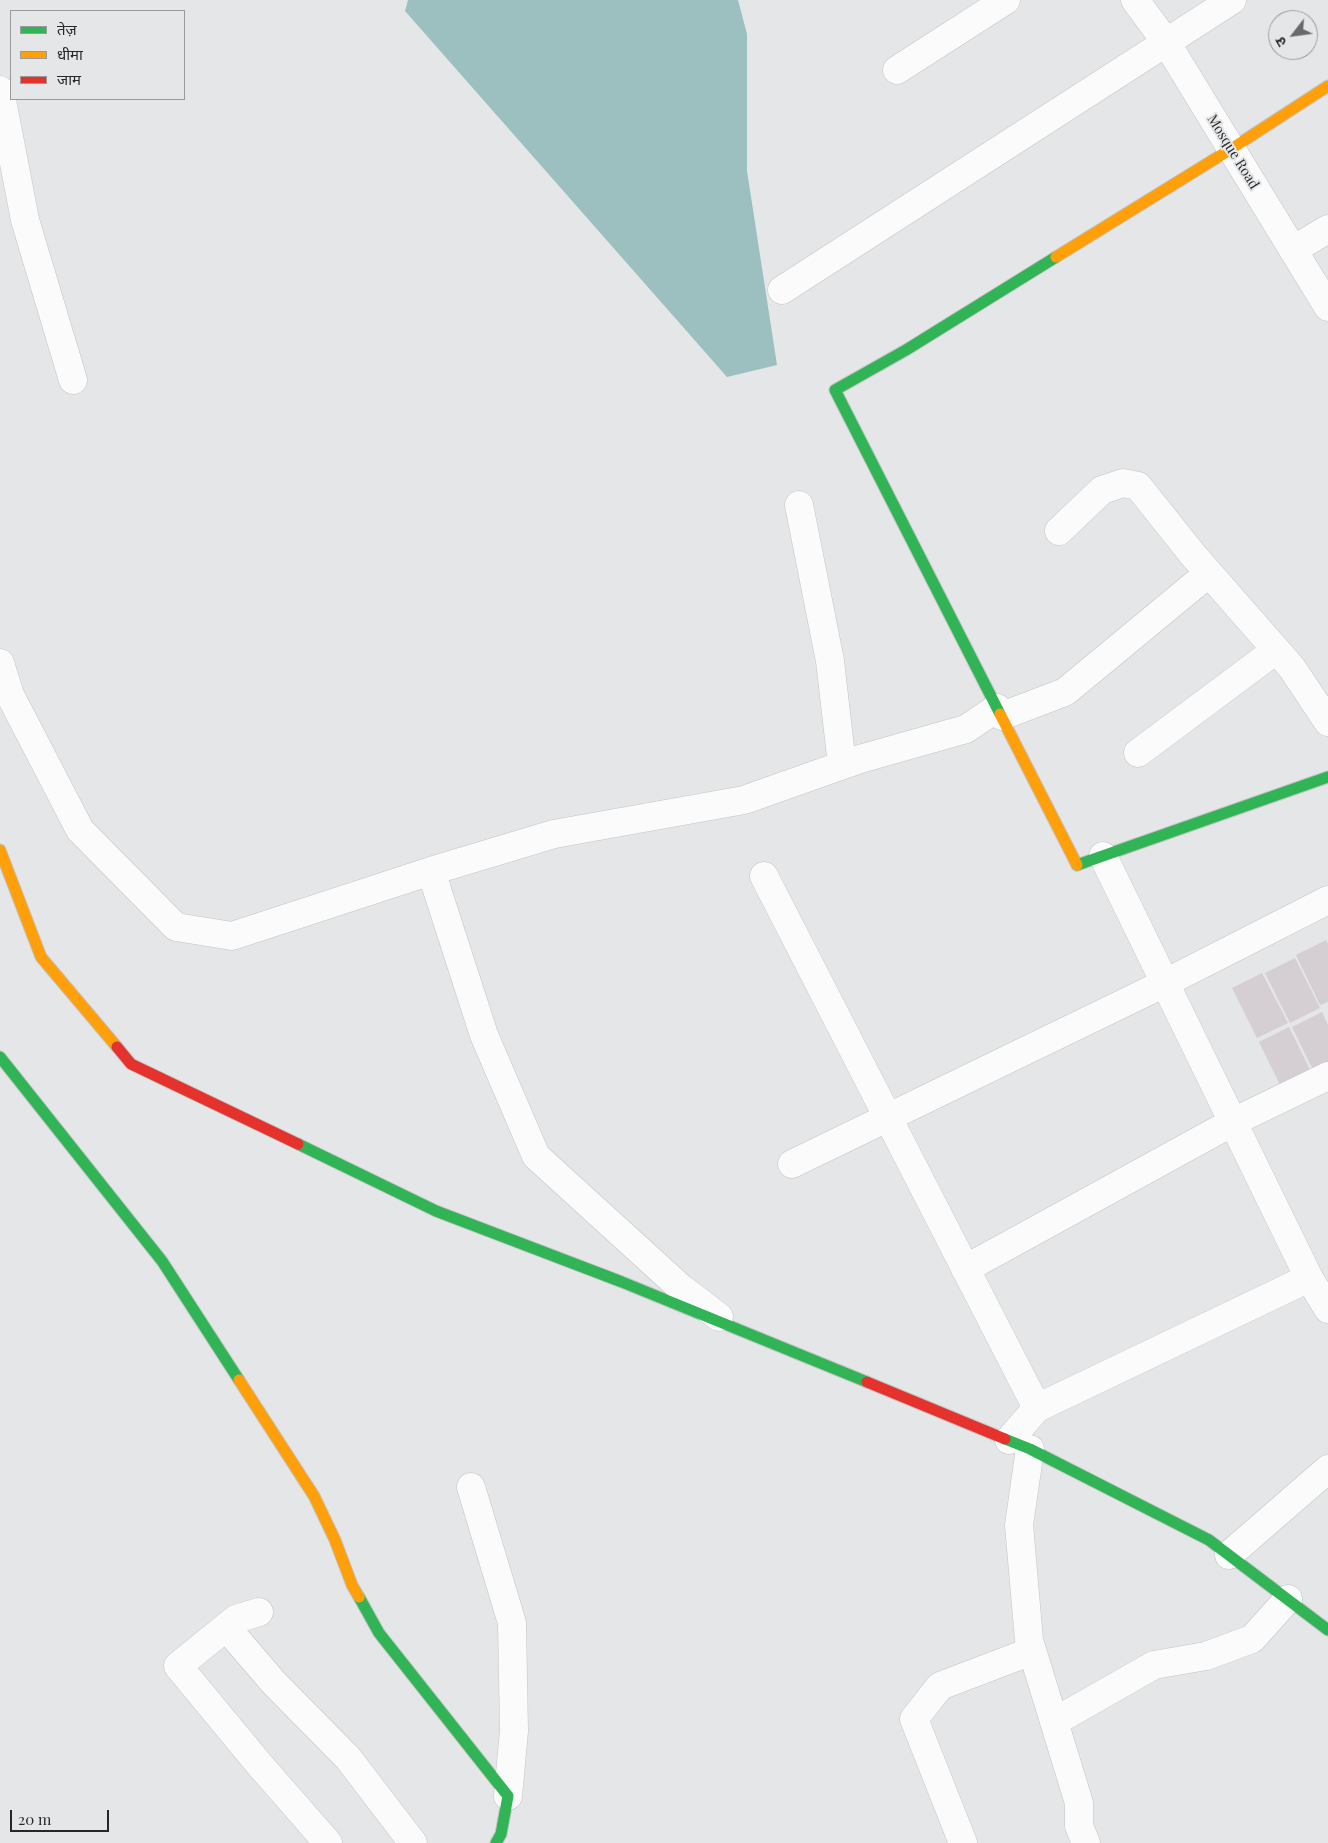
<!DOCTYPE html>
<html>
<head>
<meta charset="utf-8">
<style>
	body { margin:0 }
	#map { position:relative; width:1328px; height:1843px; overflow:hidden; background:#e5e6e7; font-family:"Playfair Display","Noto Sans Devanagari",serif }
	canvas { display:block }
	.legend { position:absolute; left:10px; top:10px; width:175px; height:90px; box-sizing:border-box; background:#e4e6e8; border:1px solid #989a9b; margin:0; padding:6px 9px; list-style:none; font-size:15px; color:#262727 }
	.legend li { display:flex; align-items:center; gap:10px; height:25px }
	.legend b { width:25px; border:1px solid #989a9b }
	.north { position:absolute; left:1268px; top:10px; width:50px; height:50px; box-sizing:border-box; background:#e4e6e8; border:1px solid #989a9b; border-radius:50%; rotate:240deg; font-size:14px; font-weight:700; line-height:20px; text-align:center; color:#262727 }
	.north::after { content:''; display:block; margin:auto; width:18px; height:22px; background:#696a6a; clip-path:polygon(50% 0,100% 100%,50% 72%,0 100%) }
	.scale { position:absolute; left:10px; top:1810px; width:99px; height:22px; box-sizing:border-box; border:2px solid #262727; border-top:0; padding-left:6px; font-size:15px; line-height:18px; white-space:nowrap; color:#262727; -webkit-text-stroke:4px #e4e6e8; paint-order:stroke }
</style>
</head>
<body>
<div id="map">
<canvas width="1328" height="1843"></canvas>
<ul class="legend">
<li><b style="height:6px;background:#30b455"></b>तेज़</li>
<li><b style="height:6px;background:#ff9f0a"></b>धीमा</li>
<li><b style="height:6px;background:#e5322d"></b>जाम</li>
</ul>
<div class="north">उ</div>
<div class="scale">20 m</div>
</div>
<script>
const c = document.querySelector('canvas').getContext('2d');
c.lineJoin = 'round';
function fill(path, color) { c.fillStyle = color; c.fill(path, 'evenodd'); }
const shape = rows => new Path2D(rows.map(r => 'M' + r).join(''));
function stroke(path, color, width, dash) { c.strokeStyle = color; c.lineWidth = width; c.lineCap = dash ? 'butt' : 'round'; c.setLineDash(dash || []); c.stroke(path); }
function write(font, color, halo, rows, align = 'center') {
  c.font = font + ' "Playfair Display",serif'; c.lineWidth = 4; c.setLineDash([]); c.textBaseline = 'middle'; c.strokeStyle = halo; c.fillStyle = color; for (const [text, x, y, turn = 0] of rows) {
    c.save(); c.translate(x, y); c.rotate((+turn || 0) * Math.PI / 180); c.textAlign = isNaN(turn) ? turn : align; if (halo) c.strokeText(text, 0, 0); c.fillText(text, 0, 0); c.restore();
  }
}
fill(shape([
	[408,0,738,0,747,34,747,171,777,365,727,377,405,11]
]), '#9cbfc0');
fill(shape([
	[1326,940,1328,944,1328,1002,1320,1005,1296,955],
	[1295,958,1320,1008,1290,1023,1265,973],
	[1262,973,1288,1023,1257,1038,1232,988],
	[1322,1012,1328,1025,1328,1072,1317,1078,1292,1027],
	[1289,1027,1314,1078,1284,1093,1259,1042]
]), '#d5ced2');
const street = shape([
	[1135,0,1166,42,1328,307],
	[897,70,1006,0],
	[0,90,25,220,73,380],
	[1293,250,1328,229],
	[782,290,1232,0],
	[799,505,830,661,842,765],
	[1059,531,1102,490,1123,483,1138,486,1193,555,1292,668,1328,722],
	[0,663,10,695,80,830,176,927,232,936,431,871,554,834,744,800,860,759,966,729,997,708],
	[1002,716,1065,692,1209,573],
	[1138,753,1276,650],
	[431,871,484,1035,536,1156,681,1288,719,1317],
	[764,876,1037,1408],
	[792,1164,1165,983,1328,900],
	[965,1269,1233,1122,1328,1076],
	[1309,1278,1328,1309],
	[1009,1440,1037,1408,1309,1278,1103,856],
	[1030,1449,1019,1525,1029,1640,1079,1803,1079,1826,1086,1843],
	[471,1487,512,1623,514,1731,508,1796],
	[1229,1555,1328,1469],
	[259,1612,236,1619,178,1666,259,1764,328,1843],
	[226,1627,274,1683,348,1758,413,1843],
	[1054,1722,1154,1665,1206,1656,1252,1639,1288,1599],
	[963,1843,914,1719,940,1686,1032,1651]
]);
const fast = shape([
	[1000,714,835,390,906,350,1056,257],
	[1077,865,1328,777],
	[0,1057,162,1261,239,1380],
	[298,1144,436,1211,622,1282,867,1382],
	[1005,1439,1030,1449,1209,1540,1328,1630],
	[359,1597,379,1633,508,1796,501,1834,496,1843]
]);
const slow = shape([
	[1056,257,1231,149,1328,86],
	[1000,714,1077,865],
	[0,850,41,957,117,1047],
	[239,1380,314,1496,335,1540,352,1585,359,1597]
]);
const jam = shape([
	[117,1047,131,1064,298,1144],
	[867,1382,1005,1439]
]);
stroke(street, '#c3c4c5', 29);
stroke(fast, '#c3c4c5', 13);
stroke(slow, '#c3c4c5', 13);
stroke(jam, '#c3c4c5', 13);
stroke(street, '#fbfbfb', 28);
stroke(fast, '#30b455', 11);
stroke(slow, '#ff9f0a', 11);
stroke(jam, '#e5322d', 11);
write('14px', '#262727', '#e4e6e8', [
	["Mosque Road",1233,152,58]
]);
</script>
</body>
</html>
